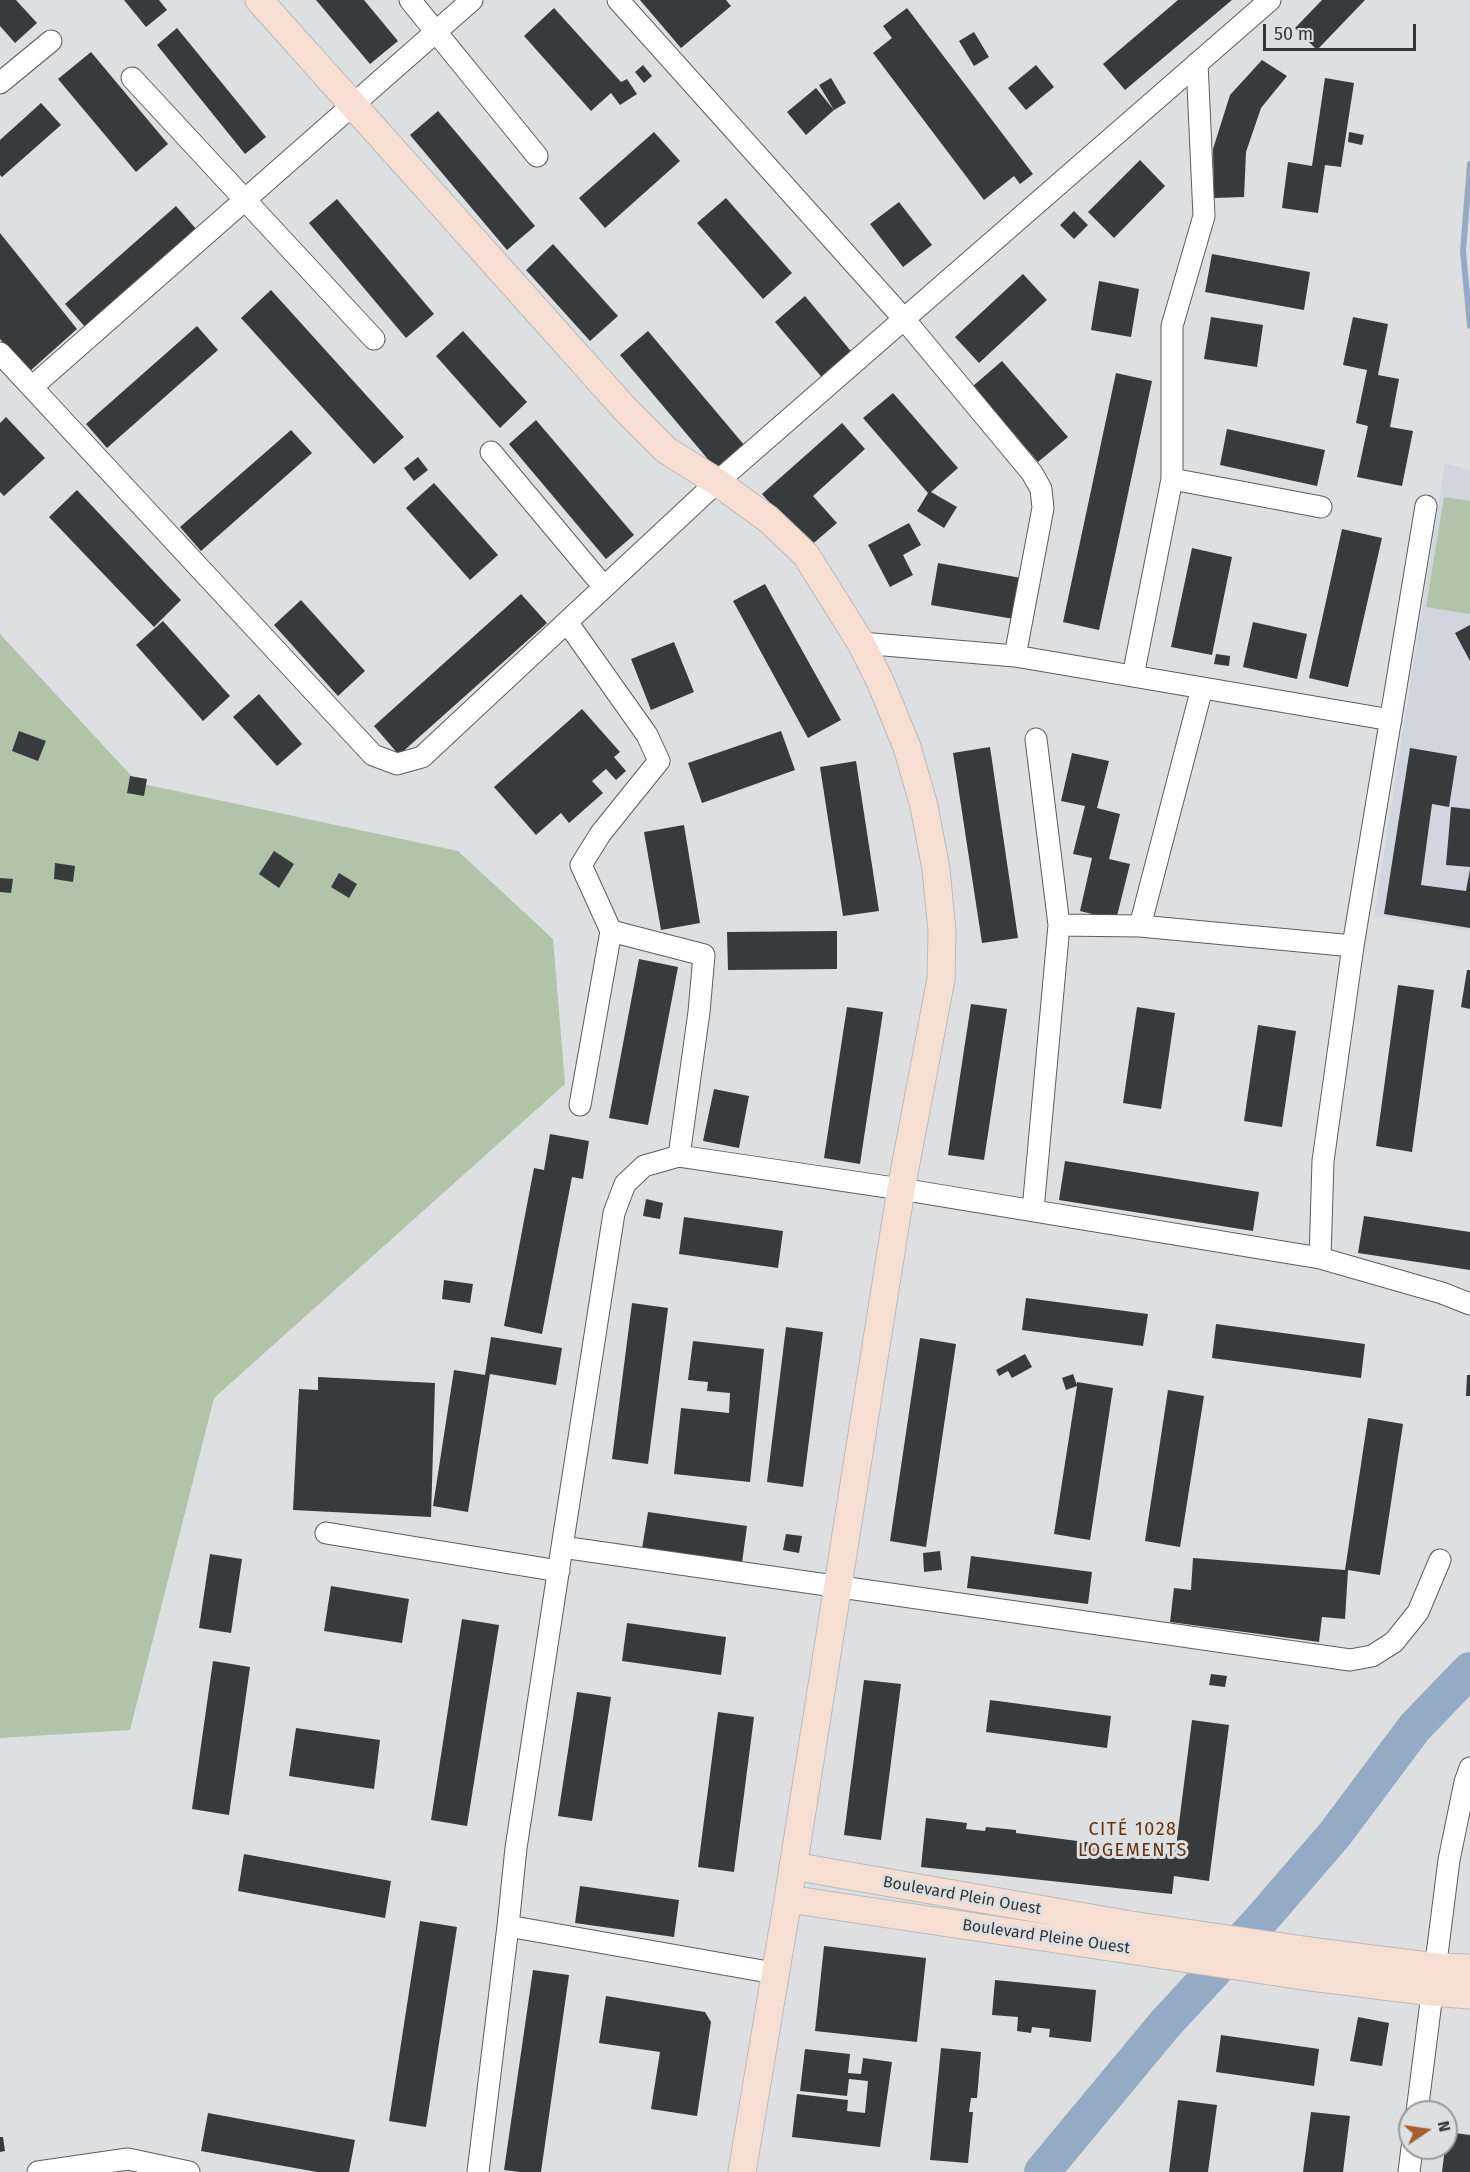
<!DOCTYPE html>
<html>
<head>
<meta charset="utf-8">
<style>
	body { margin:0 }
	#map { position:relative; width:1470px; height:2172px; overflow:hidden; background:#dedfe0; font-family:"Fira Sans",sans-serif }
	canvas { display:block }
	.north { position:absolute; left:1398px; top:2100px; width:60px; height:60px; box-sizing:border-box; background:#dedfe0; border:2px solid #9a9b9c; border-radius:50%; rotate:77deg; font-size:16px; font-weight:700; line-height:24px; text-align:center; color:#353536 }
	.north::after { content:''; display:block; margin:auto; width:21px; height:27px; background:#a35f31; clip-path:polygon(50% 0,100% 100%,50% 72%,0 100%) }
	.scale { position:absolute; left:1263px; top:24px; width:153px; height:27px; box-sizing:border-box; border:3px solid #353536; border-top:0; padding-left:8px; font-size:18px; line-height:21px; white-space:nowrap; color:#353536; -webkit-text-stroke:4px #dedfe0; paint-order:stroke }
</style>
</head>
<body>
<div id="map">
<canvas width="1470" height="2172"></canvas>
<div class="north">N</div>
<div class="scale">50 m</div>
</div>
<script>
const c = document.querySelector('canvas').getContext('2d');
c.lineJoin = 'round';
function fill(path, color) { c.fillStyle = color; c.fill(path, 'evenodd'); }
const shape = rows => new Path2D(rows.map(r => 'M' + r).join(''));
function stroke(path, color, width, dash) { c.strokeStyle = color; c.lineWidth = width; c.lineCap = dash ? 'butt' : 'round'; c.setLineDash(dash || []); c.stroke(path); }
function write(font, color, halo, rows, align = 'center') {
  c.font = font + ' "Fira Sans",sans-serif'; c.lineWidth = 6; c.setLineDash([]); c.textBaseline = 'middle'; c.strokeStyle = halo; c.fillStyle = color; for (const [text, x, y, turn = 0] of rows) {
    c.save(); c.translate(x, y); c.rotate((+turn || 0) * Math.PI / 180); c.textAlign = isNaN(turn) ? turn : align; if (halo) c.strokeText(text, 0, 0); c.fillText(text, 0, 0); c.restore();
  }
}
fill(shape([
	[1445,463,1470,470,1470,931,1374,916]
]), '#d1d6de');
fill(shape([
	[1444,497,1470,501,1470,614,1426,607],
	[0,634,138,783,458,851,553,939,565,1084,214,1398,130,1730,0,1738]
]), '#b1c3a9');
stroke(shape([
	[1470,164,1463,251,1470,326]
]), '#95abc5', 6);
stroke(shape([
	[1042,2172,1165,2024,1260,1921,1335,1834,1415,1727,1470,1670]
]), '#95abc5', 36);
fill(shape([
	[0,0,16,0,37,23,15,43,0,26],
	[124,0,159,0,167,10,146,27],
	[316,0,364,0,398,41,370,64],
	[640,0,726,0,731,6,681,48],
	[1178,0,1232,0,1125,90,1103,64],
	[1322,0,1365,0,1317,50,1295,28],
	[554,8,621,82,627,79,637,94,620,105,611,93,591,111,524,36],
	[907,8,1033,174,1020,184,1014,176,984,200,873,53,892,38,883,26],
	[177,28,266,137,245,154,157,45],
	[974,32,989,57,974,66,959,41],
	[91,52,168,144,136,172,58,79],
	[1262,60,1287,76,1261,108,1246,152,1244,197,1214,198,1213,149,1230,95],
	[643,65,652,76,644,83,635,72],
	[1036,65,1054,87,1026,110,1008,88],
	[831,78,846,103,834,110,806,135,787,112,816,88,834,110,819,85],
	[1325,78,1354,83,1341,167,1325,165,1318,213,1282,208,1288,162,1312,166],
	[41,103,61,125,2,177,0,175,0,140],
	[438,111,535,226,507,250,410,135],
	[654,132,680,161,605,228,579,198],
	[1349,132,1364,135,1362,145,1348,142],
	[1140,160,1165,186,1114,238,1088,212],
	[726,198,792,273,763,299,697,223],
	[337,199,434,314,406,338,309,223],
	[899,202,932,245,903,267,870,224],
	[176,206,197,230,86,328,65,304],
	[1074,211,1088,225,1074,239,1060,225],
	[0,233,77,329,30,371,0,339],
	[553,244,618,316,590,341,526,270],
	[1212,254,1310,272,1304,310,1205,292],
	[1023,274,1047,300,979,363,955,337],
	[1099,281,1139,289,1131,337,1091,330],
	[271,290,404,437,374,464,241,318],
	[805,296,855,356,825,381,775,322],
	[1211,317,1263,325,1257,367,1204,359],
	[1353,317,1388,324,1378,375,1399,379,1390,427,1413,431,1402,486,1357,477,1368,426,1356,423,1367,370,1343,365],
	[197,326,218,350,107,448,86,424],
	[463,331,527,402,500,428,436,356],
	[648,331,745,446,717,470,620,355],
	[1002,361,1068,437,1038,462,973,386],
	[1116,373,1152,381,1099,630,1063,622],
	[893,393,958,468,931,492,957,507,944,528,917,511,928,493,863,418],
	[6,417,45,458,4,496,0,492,0,423],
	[536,420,634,535,606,559,509,444],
	[842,423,865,449,813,496,837,523,809,547,762,494],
	[1227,429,1325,450,1317,486,1220,465],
	[291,430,312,453,201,551,180,527],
	[418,457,428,470,414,481,404,468],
	[434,483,498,555,470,580,406,508],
	[77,490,181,600,154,627,49,517],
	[909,523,921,545,903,555,913,575,890,587,868,545],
	[1342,529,1382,538,1348,687,1309,678],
	[1192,548,1232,557,1212,655,1171,647],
	[938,563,1021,578,1014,619,931,605],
	[765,584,841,720,808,738,733,601],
	[521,594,547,623,399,755,374,726],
	[301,600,365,671,338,696,274,625],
	[163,621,230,696,203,721,136,645],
	[1253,622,1307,634,1297,679,1243,667],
	[1470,625,1470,661,1455,633],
	[674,642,694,692,651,710,631,659],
	[1216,654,1230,656,1229,666,1214,664],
	[259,694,302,744,277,766,233,717],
	[582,709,620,752,614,757,626,771,616,780,606,769,592,781,603,793,569,823,561,813,536,835,494,787],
	[19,731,46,741,38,761,12,751],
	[781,731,795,770,702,803,688,763],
	[990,747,1018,938,982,943,953,753],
	[1410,748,1457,756,1449,807,1432,804,1421,885,1466,891,1470,869,1470,928,1384,914],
	[1072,753,1109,761,1097,808,1120,814,1109,859,1130,864,1116,920,1080,911,1092,858,1073,854,1085,806,1061,801],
	[856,761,879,911,843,916,820,767],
	[130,776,147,779,144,796,127,793],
	[1451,807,1470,809,1470,867,1446,865],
	[684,825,700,923,661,930,644,832],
	[274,851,294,864,279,888,259,874],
	[55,863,75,866,73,882,54,879],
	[339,873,357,884,349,898,331,887],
	[0,878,13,879,11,893,0,892],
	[837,931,837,969,728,970,727,932],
	[639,959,678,967,648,1125,609,1118],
	[1467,970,1470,970,1470,1009,1461,1007],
	[1398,985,1434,990,1412,1152,1376,1146],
	[971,1004,1007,1009,984,1160,948,1155],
	[847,1007,883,1012,860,1164,824,1158],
	[1137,1007,1175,1013,1161,1109,1123,1103],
	[1258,1025,1296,1031,1282,1127,1244,1121],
	[714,1089,749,1096,739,1148,703,1141],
	[550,1134,589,1141,583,1179,572,1177,542,1334,504,1326,534,1168,544,1170],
	[1065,1161,1259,1192,1253,1231,1059,1200],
	[646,1199,663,1203,660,1219,643,1216],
	[1364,1216,1470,1232,1470,1270,1358,1253],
	[684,1217,783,1231,778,1268,679,1254],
	[444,1280,473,1284,470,1303,442,1299],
	[1026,1298,1148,1314,1143,1346,1022,1330],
	[632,1303,668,1308,648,1464,612,1459],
	[1216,1324,1365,1344,1361,1378,1212,1358],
	[786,1327,823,1332,803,1487,767,1482],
	[491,1337,562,1348,556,1385,490,1374,468,1512,433,1506,454,1370,485,1375],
	[920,1338,956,1344,926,1547,890,1541],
	[693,1341,764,1349,750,1482,674,1474,681,1408,729,1413,730,1393,707,1391,708,1382,688,1380],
	[1025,1354,1032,1367,1012,1378,1008,1371,999,1376,996,1370],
	[1073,1374,1077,1385,1077,1382,1113,1388,1090,1540,1054,1534,1077,1386,1066,1390,1062,1378],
	[1467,1375,1470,1375,1470,1396,1466,1396],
	[318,1377,435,1383,431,1517,293,1510,299,1389,318,1390],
	[1168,1390,1204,1396,1180,1547,1145,1541],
	[1368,1418,1403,1424,1380,1575,1348,1570,1345,1619,1322,1617,1319,1642,1170,1622,1174,1588,1191,1590,1193,1558,1345,1570],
	[648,1512,747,1526,742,1563,642,1549],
	[786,1534,802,1536,799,1553,783,1550],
	[940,1551,942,1570,924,1572,923,1553],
	[210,1554,242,1559,231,1633,199,1628],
	[971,1556,1092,1572,1088,1604,967,1588],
	[331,1586,409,1599,402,1643,324,1631],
	[462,1619,499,1625,467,1826,431,1820],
	[627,1623,726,1637,721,1675,622,1661],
	[213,1661,250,1667,229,1815,192,1809],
	[1211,1674,1227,1676,1225,1687,1209,1685],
	[864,1680,901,1684,881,1840,844,1835],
	[577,1692,611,1697,592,1821,558,1816],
	[990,1700,1111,1716,1107,1748,986,1732],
	[718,1712,754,1717,734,1872,698,1867],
	[1192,1720,1229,1725,1209,1881,1174,1876,1172,1894,921,1867,926,1818,967,1823,966,1829,985,1831,986,1827,1016,1830,1016,1833,1116,1846,1116,1848,1175,1855],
	[296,1728,380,1740,374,1789,289,1776],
	[244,1854,391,1881,385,1918,238,1891],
	[580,1886,679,1900,674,1937,575,1923],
	[420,1921,457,1927,426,2127,389,2121],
	[824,1946,926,1958,917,2042,815,2031],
	[533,1970,569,1975,541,2172,520,2172,504,2170],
	[995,1980,1096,1990,1091,2042,1049,2037,1050,2029,1032,2027,1031,2033,1017,2031,1018,2017,992,2015],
	[606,1996,705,2012,711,2022,697,2116,651,2109,660,2052,599,2043],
	[1358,2017,1389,2023,1382,2066,1350,2061],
	[1221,2035,1319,2049,1314,2086,1216,2072],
	[941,2048,981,2052,977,2098,971,2098,969,2112,973,2112,968,2163,930,2160],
	[805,2049,850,2054,848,2073,861,2074,863,2058,892,2062,880,2147,792,2137,797,2094,848,2100,847,2111,865,2113,868,2081,849,2079,847,2096,800,2091],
	[1178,2100,1217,2105,1208,2172,1169,2172],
	[1311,2112,1350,2116,1343,2172,1303,2172],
	[208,2113,355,2140,349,2172,317,2172,201,2151],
	[1447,2132,1470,2135,1470,2172,1442,2172],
	[0,2137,3,2137,5,2151,0,2152]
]), '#393a3b');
const minor = shape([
	[410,0,537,156],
	[618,0,904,319,1032,473,1041,489,1043,508,1015,656],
	[132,78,374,339],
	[0,83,51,41],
	[0,353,373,755,397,764,422,757,717,482,1270,0],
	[32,387,472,0],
	[491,452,604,587],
	[1172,479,1172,326,1204,216,1197,63],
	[567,622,647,735,659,761,601,833,581,865,611,931,580,1105],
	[861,643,1015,656,1391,720],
	[1133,676,1172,479,1321,507],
	[1059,925,1140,926,1353,946],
	[1140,926,1202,688],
	[611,931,704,955,699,1012,679,1156],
	[1033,1210,1059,925,1036,739],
	[1320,1258,1323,1161,1353,946,1426,506],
	[326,1533,559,1571],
	[562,1547,516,1848,508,1926,774,1973],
	[1440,1560,1418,1612,1394,1642,1372,1656,1350,1660,562,1547,614,1213,625,1184,644,1166,679,1156,901,1189,1320,1258,1442,1293,1470,1304],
	[1417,2112,1449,1860,1465,1782,1470,1768],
	[38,2172,128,2159,189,2172],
	[478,2172,508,1926],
	[1409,2172,1412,2148]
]);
const major = shape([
	[259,0,625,409,666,450,717,482,768,519,806,555,861,643,880,681,907,747,924,806,936,869,942,931,941,979,901,1189,788,1899,742,2172],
	[793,1866,1131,1925,1311,1951,1436,1967,1470,1968],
	[788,1899,1303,1976,1432,1992,1470,1995]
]);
stroke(minor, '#5c5d5f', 23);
stroke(major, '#bababb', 29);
stroke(minor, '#fff', 21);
stroke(major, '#f7ded3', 27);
write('16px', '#353536', '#dedfe0', [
	["Boulevard Plein Ouest",962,1896,10],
	["Boulevard Pleine Ouest",1046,1937,8]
]);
c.letterSpacing = '1.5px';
write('18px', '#5e310f', '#dedfe0', [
	["CITÉ 1028",1133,1830],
	["LOGEMENTS",1133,1851]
]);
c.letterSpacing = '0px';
</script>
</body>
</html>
